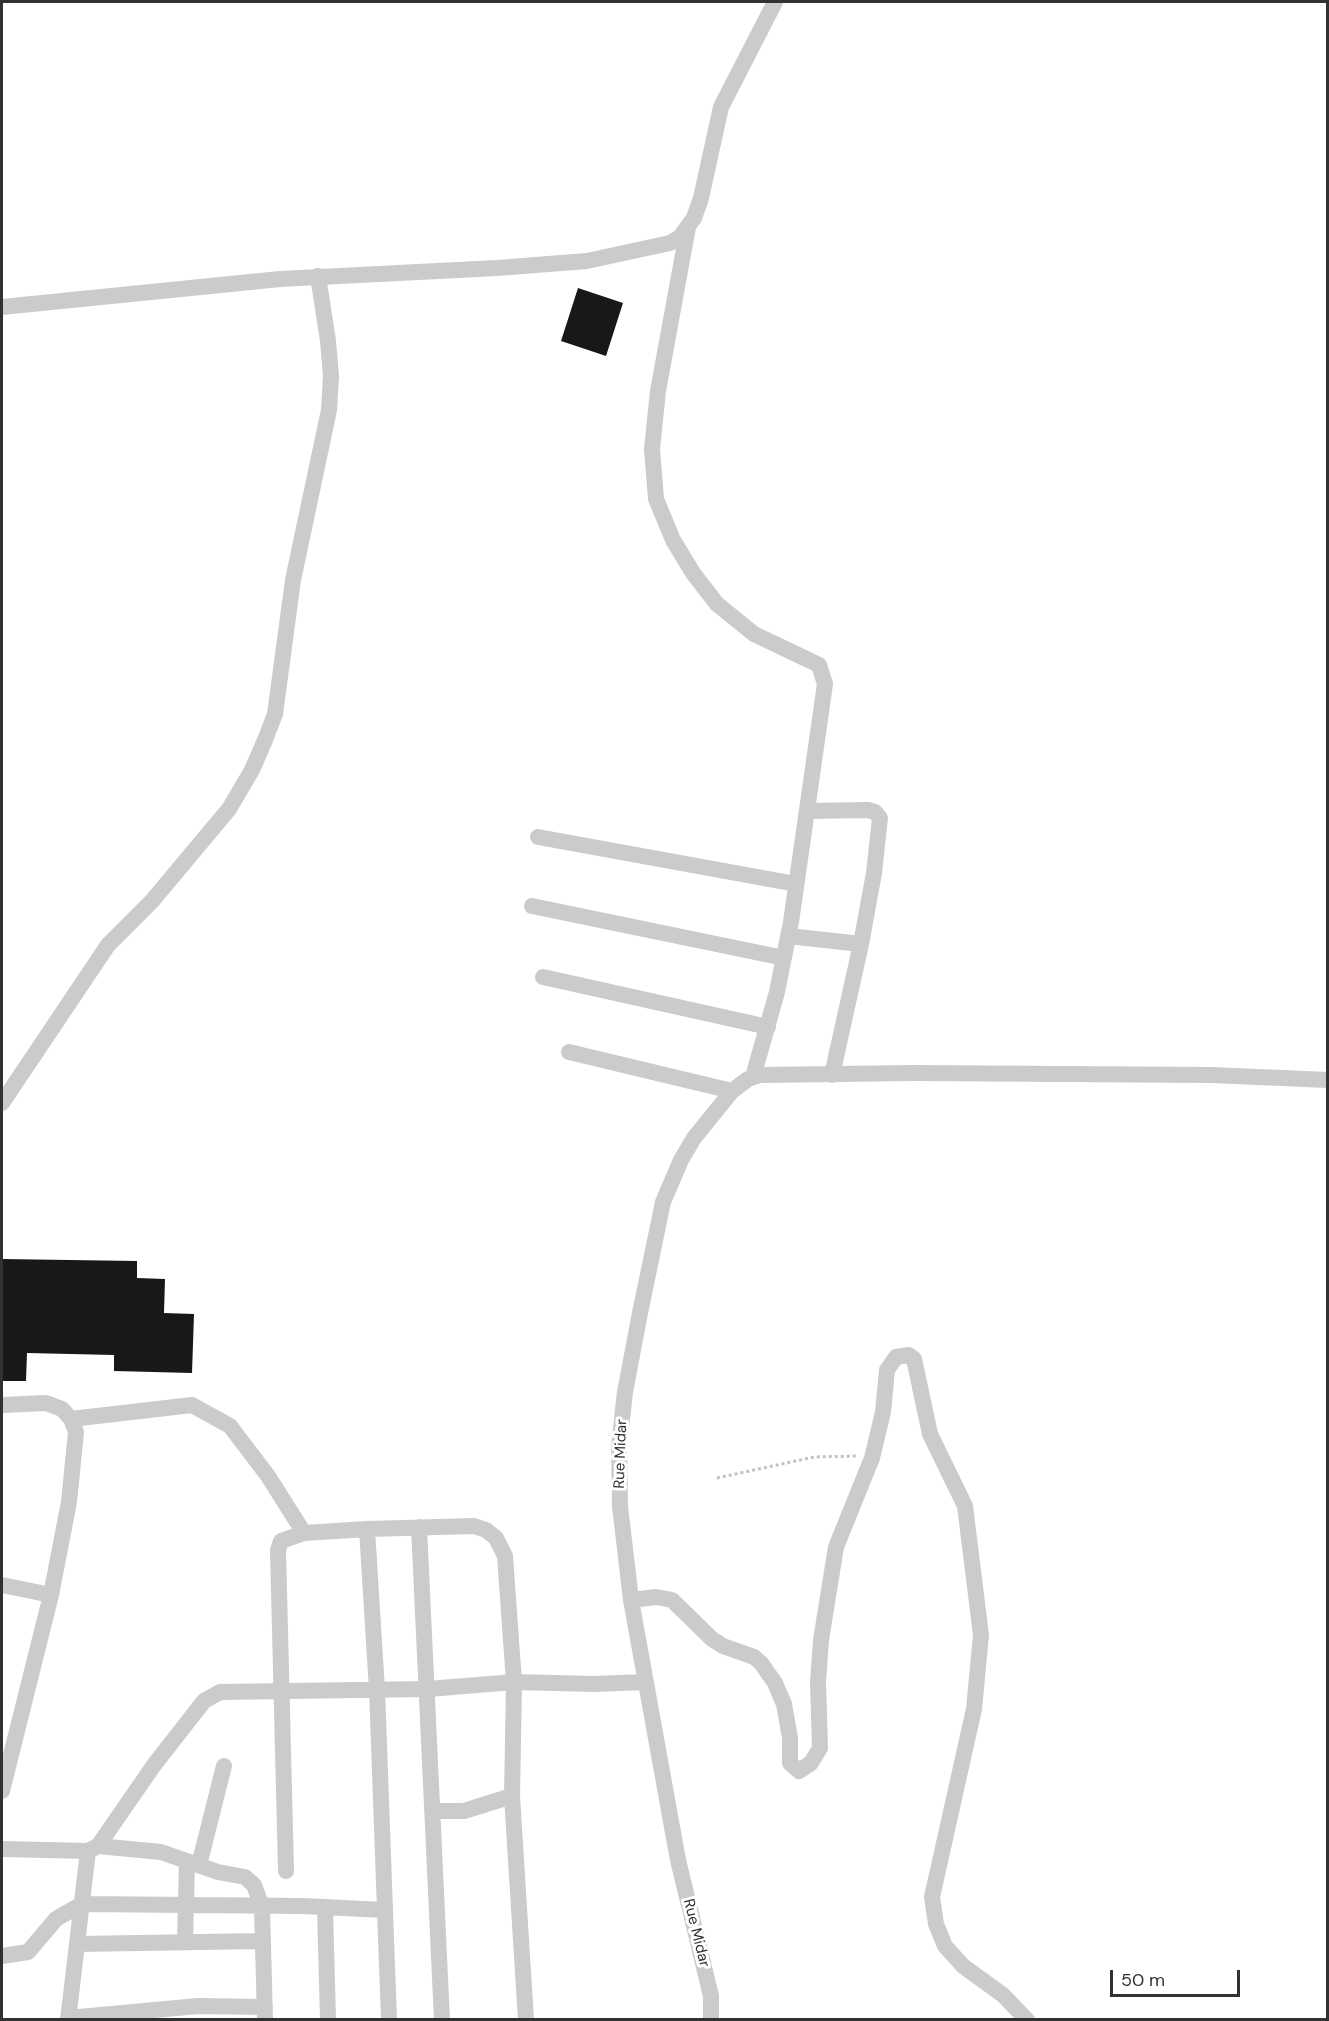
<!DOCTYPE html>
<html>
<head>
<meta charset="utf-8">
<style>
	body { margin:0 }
	#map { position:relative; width:1329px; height:2021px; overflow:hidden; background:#fff; font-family:"DM Sans",sans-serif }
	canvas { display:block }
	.frame { position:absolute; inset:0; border:3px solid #313131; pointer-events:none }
	.scale { position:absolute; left:1110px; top:1970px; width:130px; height:27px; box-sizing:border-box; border:3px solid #313131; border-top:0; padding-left:8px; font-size:18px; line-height:21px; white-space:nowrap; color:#313131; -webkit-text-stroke:4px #fff; paint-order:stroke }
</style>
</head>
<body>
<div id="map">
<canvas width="1329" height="2021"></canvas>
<div class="frame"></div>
<div class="scale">50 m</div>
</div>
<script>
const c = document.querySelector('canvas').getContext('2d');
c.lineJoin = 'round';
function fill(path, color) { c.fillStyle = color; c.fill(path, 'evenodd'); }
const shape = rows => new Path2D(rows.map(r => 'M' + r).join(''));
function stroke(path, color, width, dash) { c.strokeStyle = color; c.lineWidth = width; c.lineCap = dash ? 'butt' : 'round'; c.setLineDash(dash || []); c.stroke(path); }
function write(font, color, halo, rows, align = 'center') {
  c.font = font + ' "DM Sans",sans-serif'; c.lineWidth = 6; c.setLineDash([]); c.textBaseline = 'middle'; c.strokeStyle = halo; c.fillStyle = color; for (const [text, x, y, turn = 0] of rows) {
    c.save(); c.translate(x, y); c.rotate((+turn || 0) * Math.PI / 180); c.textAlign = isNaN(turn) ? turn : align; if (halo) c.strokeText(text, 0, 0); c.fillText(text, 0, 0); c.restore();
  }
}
fill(shape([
	[578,288,623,303,606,356,561,341],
	[2,1259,137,1261,137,1278,165,1279,164,1313,194,1314,192,1373,114,1371,114,1355,27,1353,26,1381,2,1381]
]), '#181818');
stroke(shape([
	[717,1478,814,1457,857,1456]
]), '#c1c1c1', 3, [3, 3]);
stroke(shape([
	[688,227,658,391,652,449,656,499,673,540,693,573,717,604,754,634,819,665,825,684,791,922,777,992,753,1077],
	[2,307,280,279,497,268,587,261,670,243,680,237,694,218,701,198,721,107,775,2],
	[807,811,868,810,875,812,880,818,874,873,861,944,832,1075],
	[538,837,796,884],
	[532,906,784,958],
	[788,936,861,944],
	[543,977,768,1027],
	[569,1052,732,1091],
	[2,1103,108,945,152,901,229,809,252,770,265,740,275,714,293,580,329,410,331,376,328,341,318,276],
	[2,1405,46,1403,62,1409,71,1419,76,1432,69,1502,51,1595,2,1791],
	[71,1419,192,1405,230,1426,268,1476,304,1533],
	[419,1527,442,2020],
	[367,1529,377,1690,389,2020],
	[2,1585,51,1595],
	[631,1600,656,1597,672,1600,712,1639,723,1646,754,1657,761,1663,775,1683,784,1704,790,1738,790,1763,799,1771,811,1763,820,1748,818,1682,821,1640,836,1547,872,1458,883,1412,887,1370,896,1357,909,1355,914,1359,930,1434,965,1506,981,1635,974,1709,932,1897,936,1924,945,1946,963,1966,1003,1995,1027,2020],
	[432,1811,464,1811,512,1796],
	[98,1846,161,1852,218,1872,245,1877,254,1885,262,1907,265,2020],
	[2,1849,88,1851,98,1846,154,1765,204,1701,220,1692,428,1689,514,1682,593,1684,646,1682],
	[199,1865,224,1766],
	[286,1871,278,1550,281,1541,304,1533,367,1529,474,1526,486,1530,496,1538,505,1556,514,1682,512,1796,526,2020],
	[325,1909,328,2020],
	[185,1942,187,1861],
	[77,1944,263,1941],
	[2,1956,28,1952,56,1919,82,1904,303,1906,384,1910],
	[68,2018,198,2006,265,2007],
	[68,2020,88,1851],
	[711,2020,711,1996,678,1860,631,1600,620,1506,619,1446,625,1392,640,1313,663,1202,681,1160,694,1138,732,1091,748,1079,760,1075,914,1073,1211,1075,1328,1080]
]), '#cbcbcb', 16);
write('15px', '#313131', '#fff', [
	["Rue Midar",621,1454,-88],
	["Rue Midar",696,1933,76]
]);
</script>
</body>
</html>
